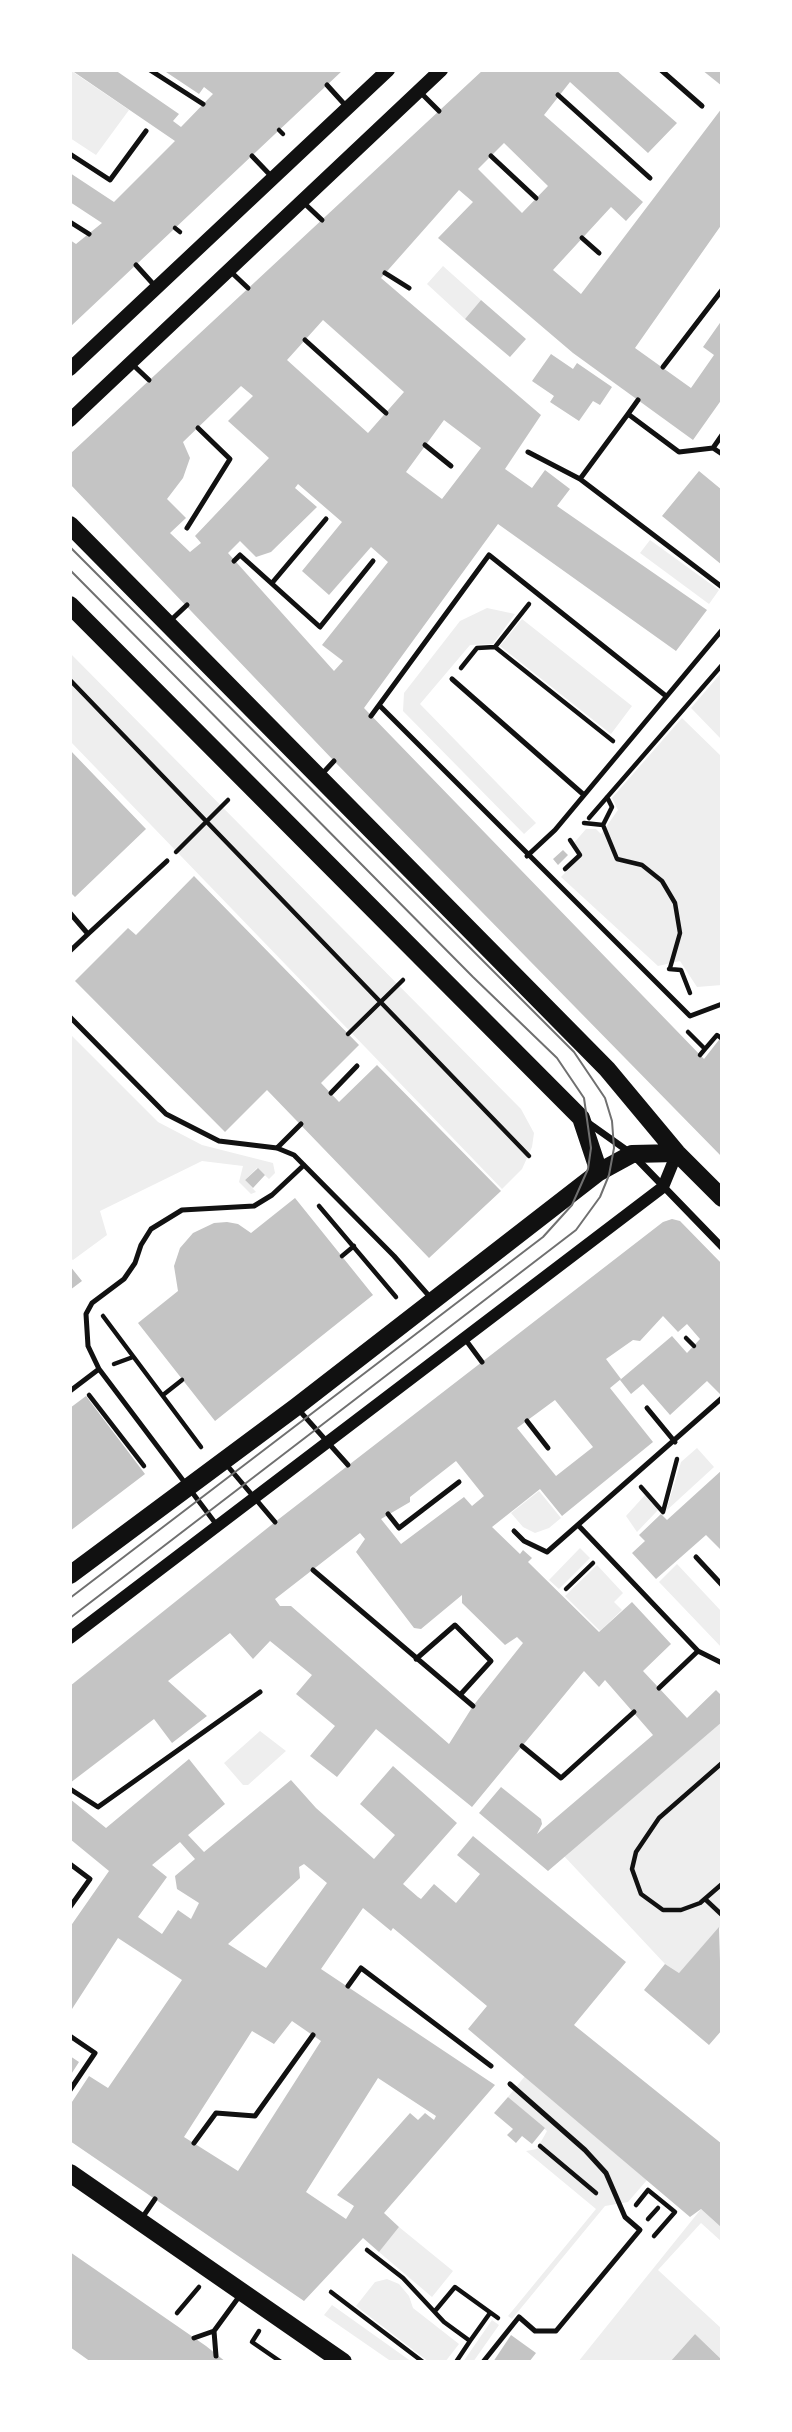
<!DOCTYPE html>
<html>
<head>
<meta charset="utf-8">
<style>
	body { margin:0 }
	#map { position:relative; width:792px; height:2432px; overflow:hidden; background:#fff; font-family:"Fira Sans",sans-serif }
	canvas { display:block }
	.frame { position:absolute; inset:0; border:72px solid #fff; pointer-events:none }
</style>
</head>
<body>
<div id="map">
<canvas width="792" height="2432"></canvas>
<div class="frame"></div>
</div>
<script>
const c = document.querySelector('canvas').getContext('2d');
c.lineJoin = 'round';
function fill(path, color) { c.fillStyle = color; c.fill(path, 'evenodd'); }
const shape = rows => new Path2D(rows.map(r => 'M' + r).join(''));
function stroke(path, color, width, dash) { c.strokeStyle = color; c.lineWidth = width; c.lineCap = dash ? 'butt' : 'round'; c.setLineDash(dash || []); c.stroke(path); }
fill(shape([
	[70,70,129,110,96,155,70,138],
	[443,266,481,300,465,319,427,284],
	[650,540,719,590,709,604,640,553],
	[487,608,515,614,493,644,470,645,420,704,536,823,524,834,403,711,404,693,460,621],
	[522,619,632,706,611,734,500,646],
	[70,653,521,1109,534,1133,532,1147,522,1169,502,1189,70,741],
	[722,672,722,740,691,708],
	[682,718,722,757,722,985,697,987,680,961,658,966,561,877,582,855,573,844,586,829,596,829,601,834,618,810,612,798],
	[70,1034,158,1122,202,1145,273,1163,275,1173,269,1179,257,1168,245,1180,256,1192,251,1194,239,1182,243,1166,202,1161,100,1211,107,1235,73,1260,70,1258],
	[697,1448,714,1467,666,1511,681,1462],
	[539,1491,561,1518,549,1528,535,1533,523,1527,511,1513],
	[645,1495,658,1510,637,1532,626,1516],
	[580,1548,590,1558,559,1589,549,1580],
	[677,1564,722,1612,722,1648,659,1582],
	[597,1565,623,1593,614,1602,622,1610,600,1631,565,1596],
	[722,1722,722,1930,719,1928,679,1973,665,1964,564,1856],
	[260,1731,286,1751,248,1785,243,1785,224,1763],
	[525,2076,647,2180,628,2202,605,2206,512,2319,508,2316,596,2209,526,2151,537,2149,547,2131,508,2097],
	[701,2209,722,2228,722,2242,701,2223,658,2270,722,2329,722,2360,695,2334,670,2362,578,2362],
	[399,2227,453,2271,432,2297,379,2252],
	[387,2279,399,2284,409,2296,413,2308,459,2344,445,2362,429,2362,356,2306,375,2282],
	[332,2305,412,2362,392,2362,324,2315],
	[492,2320,499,2325,473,2362,463,2362]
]), '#eee');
fill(shape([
	[71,70,115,70,179,114,173,121,181,127,213,94,204,87,199,94,163,70,343,70,70,327,70,240,76,244,102,223,70,202,70,173,114,202,175,141],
	[483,70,616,70,677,123,648,153,570,82,544,115,643,202,626,221,611,207,553,270,581,294,722,108,722,224,635,348,691,388,714,355,703,347,722,320,722,399,693,440,573,353,438,238,473,202,459,190,381,278,541,415,505,469,532,488,545,470,570,489,557,506,707,610,676,651,498,524,364,708,704,1059,722,1036,722,1157,334,761,70,484,70,454],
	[504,143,548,186,522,213,478,169],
	[323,320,404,392,368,433,287,360],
	[241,386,253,396,228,421,269,458,195,536,201,543,190,552,170,533,186,518,167,499,183,478,190,458,183,442],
	[444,420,481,448,442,499,406,472],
	[298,484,342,522,302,571,329,595,371,547,388,562,322,645,343,661,334,671,228,553,240,541,256,557,271,552,317,507,295,488],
	[702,70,722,70,722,86],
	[481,300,526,339,510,357,465,319],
	[551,354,573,369,577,363,612,387,600,405,593,401,579,421,550,402,554,396,532,381],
	[699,471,722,490,722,565,662,516],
	[70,750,146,829,75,897,70,892],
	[563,850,568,855,558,865,553,859],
	[194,876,359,1045,321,1083,339,1102,377,1065,501,1191,429,1258,267,1090,225,1132,75,981,128,928,136,935],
	[258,1168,265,1175,253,1188,245,1180],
	[295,1198,373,1295,215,1421,138,1323,178,1291,174,1266,180,1248,193,1233,214,1223,227,1222,238,1224,251,1233],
	[672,1219,680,1221,722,1264,722,1396,707,1381,670,1415,643,1384,631,1394,620,1380,672,1336,687,1353,700,1339,687,1324,678,1332,663,1316,640,1341,633,1340,606,1359,621,1379,610,1388,653,1442,562,1516,540,1489,492,1527,520,1554,523,1550,532,1558,528,1562,599,1632,632,1602,671,1644,643,1671,687,1718,716,1690,722,1696,722,1722,548,1871,479,1813,501,1787,541,1819,542,1824,537,1834,653,1735,605,1680,599,1687,584,1671,472,1807,376,1729,337,1777,310,1756,335,1726,296,1694,312,1675,270,1641,253,1659,230,1633,168,1681,207,1716,172,1743,154,1719,70,1783,70,1686,275,1522,663,1222],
	[555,1400,593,1447,556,1476,517,1428],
	[456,1461,484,1496,472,1506,464,1497,401,1544,381,1519,410,1502,410,1497],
	[360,1533,365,1539,356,1552,414,1628,421,1629,462,1595,462,1603,505,1645,517,1637,523,1643,473,1706,449,1744,291,1606,280,1606,275,1599],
	[70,1266,82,1281,70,1290],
	[86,1396,145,1474,70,1531,70,1408],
	[722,1470,722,1551,706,1535,656,1579,632,1553,645,1541,639,1535,661,1514,667,1520],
	[189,1759,225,1804,188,1835,204,1852,291,1780,316,1808,374,1859,395,1835,360,1804,393,1766,457,1823,403,1884,418,1897,421,1899,434,1884,456,1903,480,1874,457,1855,473,1836,626,1962,574,2025,722,2144,722,2228,701,2209,690,2217,468,2029,487,2006,393,1928,391,1931,363,1908,321,1969,495,2085,384,2213,399,2227,379,2252,363,2238,304,2301,70,2141,70,2105,89,2076,108,2088,182,1980,118,1938,72,2009,70,2007,70,1927,109,1871,70,1839,70,1799,106,1828],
	[180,1842,195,1859,175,1876,177,1889,199,1903,191,1919,178,1910,162,1934,138,1917,167,1877,152,1865],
	[304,1864,327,1883,266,1968,228,1944,300,1878,299,1867],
	[292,2021,321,2041,238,2171,184,2137,252,2031,274,2044],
	[378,2078,436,2116,434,2120,425,2113,418,2120,410,2113,337,2195,354,2206,346,2219,306,2192],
	[719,1927,722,2030,709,2045,644,1990,665,1964,679,1973],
	[70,2056,79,2062,70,2076],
	[508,2097,545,2128,532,2144,522,2136,516,2143,507,2135,513,2129,494,2113],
	[70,2252,206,2346,226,2362,91,2362,70,2347],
	[695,2334,722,2360,722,2362,670,2362],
	[511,2335,536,2353,529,2362,493,2362]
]), '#c4c4c4');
stroke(shape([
	[279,130,283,134],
	[175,228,180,232],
	[495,647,529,604],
	[461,668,477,648,495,647,613,741],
	[70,680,529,1156],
	[607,797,612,807,603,825,617,859,642,865,662,881,675,903,680,933,670,968],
	[589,818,722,665],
	[584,823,603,825],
	[176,852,228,800],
	[565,869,580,855,570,840],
	[669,969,681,970,690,993],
	[688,1032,705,1049,717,1035,721,1038],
	[348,1034,403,980],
	[700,1055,705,1049],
	[319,1206,396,1297],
	[342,1256,354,1246],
	[103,1316,201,1447],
	[686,1338,694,1346],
	[114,1364,133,1357],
	[89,1395,144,1466],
	[163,1395,182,1380],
	[641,1487,663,1512,677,1459],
	[566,1589,593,1563],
	[722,1763,659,1818,636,1852,632,1869,641,1894,663,1910,681,1910,700,1903,722,1884],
	[705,1899,722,1915],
	[540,2146,596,2193],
	[636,2205,648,2190,675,2212,654,2236],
	[648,2219,658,2208],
	[367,2250,403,2278,444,2322,470,2341,456,2362],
	[331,2292,423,2362],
	[435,2311,455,2287,498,2318],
	[177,2313,199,2287],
	[259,2331,252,2342,281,2362],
	[470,2341,490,2313]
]), '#111', 4.5);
stroke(shape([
	[150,70,203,104],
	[661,70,702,106],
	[327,85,346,106],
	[419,91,439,111],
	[558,95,650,178],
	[70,154,110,180,146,131],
	[252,156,273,178],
	[491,156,536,198],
	[304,203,322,220],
	[70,222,89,234],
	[582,238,599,253],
	[136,265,155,286],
	[230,271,248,288],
	[385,273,409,288],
	[305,340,386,413],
	[131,363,149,380],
	[663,367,722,290],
	[628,414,638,400],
	[722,435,713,448,722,454],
	[425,445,451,466],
	[713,448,679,452,628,414,580,479,722,587],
	[528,452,580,479],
	[187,528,230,459,198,428],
	[234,561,240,555,320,627,373,561],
	[272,583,326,519],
	[170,621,187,605],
	[452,679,584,795],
	[379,705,690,1016,722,1004],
	[371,716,489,555,666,696],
	[322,774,334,761],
	[527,856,555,830,722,630],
	[70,913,88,934,167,861],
	[70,951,88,934],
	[70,1017,166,1114,219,1141,277,1148,294,1155,394,1256,430,1297],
	[331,1093,357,1066],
	[277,1148,301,1124],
	[465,1339,482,1362],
	[70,1391,99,1369],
	[647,1408,675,1442],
	[298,1409,348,1465],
	[527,1421,548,1448],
	[225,1463,275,1522],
	[388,1514,399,1528,459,1482],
	[216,1524,99,1369,88,1346,86,1314,92,1303,124,1279,135,1263,141,1245,151,1229,182,1210,254,1206,272,1195,304,1165],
	[578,1525,698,1651,722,1663],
	[514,1531,524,1541,547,1552,722,1398],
	[696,1557,722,1585],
	[313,1570,473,1706],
	[416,1659,455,1625,491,1661,460,1695],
	[659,1688,698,1651],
	[522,1746,561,1778,634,1712],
	[70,1789,98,1807,260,1692],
	[70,1864,90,1879,70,1907],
	[348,1986,361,1968,491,2066],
	[70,2036,95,2053,70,2090],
	[194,2143,216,2113,255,2116,313,2035],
	[142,2218,155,2199],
	[214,2331,216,2356],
	[194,2338,214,2331,241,2294],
	[483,2362,519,2317,535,2331,556,2331,640,2230,625,2217,606,2173,585,2150,510,2084]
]), '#111', 5);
stroke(shape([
	[587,1122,632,1154,722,1247]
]), '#111', 7);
stroke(shape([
	[70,1638,663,1187,677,1153]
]), '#111', 12);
stroke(shape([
	[70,369,388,70],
	[70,420,441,70]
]), '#111', 14);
stroke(shape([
	[70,525,607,1069,677,1153,722,1198],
	[70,605,581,1118,599,1172],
	[70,1575,296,1407,599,1172,632,1154,677,1153],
	[70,2173,343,2362]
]), '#111', 18);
stroke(shape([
	[70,547,574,1052,605,1098,612,1121,614,1148,609,1175,600,1197,576,1230,70,1618],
	[70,570,473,977,557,1058,584,1098,591,1148,588,1169,572,1205,543,1237,70,1598]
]), '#707070', 2);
</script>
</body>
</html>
